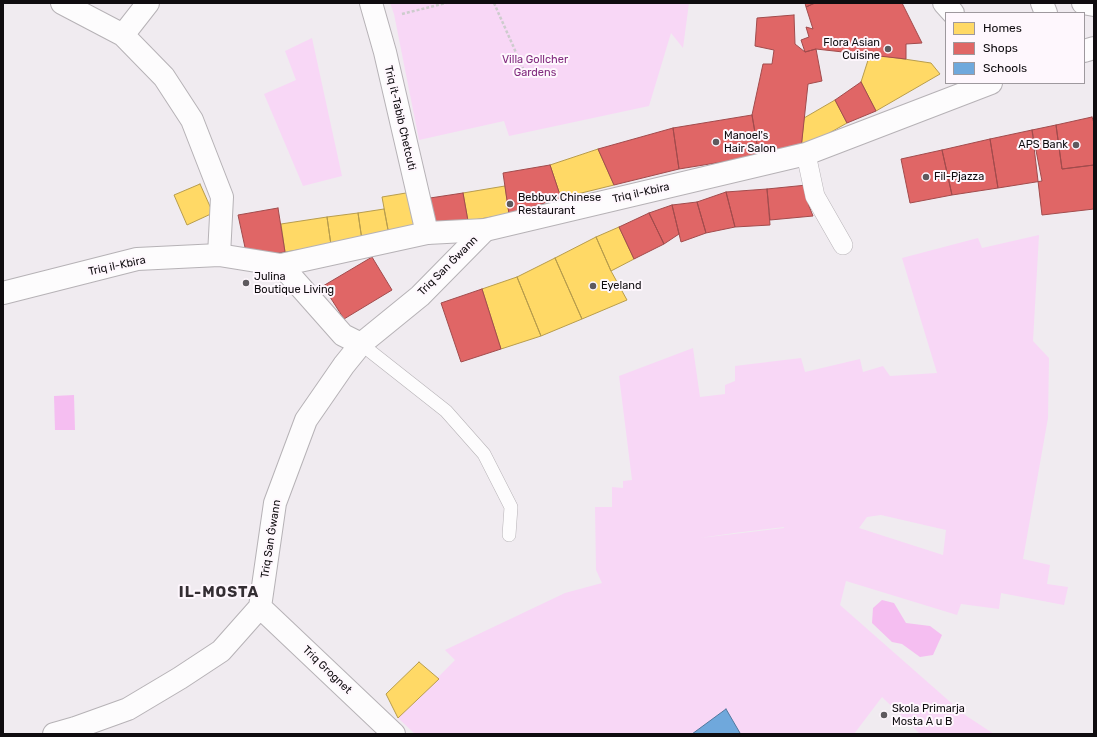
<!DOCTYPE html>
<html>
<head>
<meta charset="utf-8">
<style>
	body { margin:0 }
	#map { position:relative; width:1097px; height:737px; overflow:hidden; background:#f0ebf0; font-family:Rubik,sans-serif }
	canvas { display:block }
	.frame { position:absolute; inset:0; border:4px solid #0f0c0f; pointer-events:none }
	.legend { position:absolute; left:945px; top:12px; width:140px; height:72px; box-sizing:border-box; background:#fef7fd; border:1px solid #9e999e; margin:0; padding:5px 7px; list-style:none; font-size:12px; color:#0f0c0f }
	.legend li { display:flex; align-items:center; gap:8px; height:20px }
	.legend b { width:20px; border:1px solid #9e999e }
</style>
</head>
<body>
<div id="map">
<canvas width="1097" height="737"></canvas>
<div class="frame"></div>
<ul class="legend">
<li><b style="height:11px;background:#ffd966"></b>Homes</li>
<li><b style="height:11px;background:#e06666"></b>Shops</li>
<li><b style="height:11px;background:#6fa8dc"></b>Schools</li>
</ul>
</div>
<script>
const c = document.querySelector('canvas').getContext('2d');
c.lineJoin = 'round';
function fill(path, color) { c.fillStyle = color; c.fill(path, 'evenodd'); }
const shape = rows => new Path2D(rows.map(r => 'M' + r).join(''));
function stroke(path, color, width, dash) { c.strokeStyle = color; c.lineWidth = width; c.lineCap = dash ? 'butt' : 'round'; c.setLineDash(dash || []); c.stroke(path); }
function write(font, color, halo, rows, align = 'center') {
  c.font = font + ' Rubik,sans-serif'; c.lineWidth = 4; c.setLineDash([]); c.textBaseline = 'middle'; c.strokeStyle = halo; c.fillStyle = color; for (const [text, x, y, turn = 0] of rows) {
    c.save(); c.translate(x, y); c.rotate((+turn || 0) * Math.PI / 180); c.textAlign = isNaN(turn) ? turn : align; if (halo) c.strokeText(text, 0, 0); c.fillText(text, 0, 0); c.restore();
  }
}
fill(shape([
	[390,3,689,3,683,48,671,33,649,106,509,136,504,121,419,140,394,14],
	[312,38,342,176,303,186,264,94,296,80,285,51],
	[1039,235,1033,341,1049,358,1048,418,1023,559,1050,565,1047,584,1068,587,1064,605,1001,593,999,609,961,604,957,615,846,581,840,605,965,715,994,734,920,734,882,697,854,734,415,734,398,718,455,660,445,650,565,593,602,583,596,570,595,507,612,507,612,487,623,488,623,481,632,480,619,376,693,348,700,397,725,394,725,385,735,381,735,366,801,358,805,372,860,359,863,372,883,366,890,376,937,373,902,258,978,238,982,248],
	[881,515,946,530,943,555,859,528,867,517],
	[784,527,784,528,700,538,734,533]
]), '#f8d7f6');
fill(shape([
	[74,395,75,430,55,430,54,396],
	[882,600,894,603,906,623,930,626,942,635,933,655,920,657,902,644,892,642,872,623,873,608]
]), '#f5bef1');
const homes = shape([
	[870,54,931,63,940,74,876,111,861,82,870,54],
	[835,100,847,123,801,149,804,118,835,100],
	[598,149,614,185,561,198,550,165,598,149],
	[200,184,213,213,187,225,174,195,200,184],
	[505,186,509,214,468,221,463,193,505,186],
	[412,192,419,230,389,235,382,197,412,192],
	[384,209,389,235,362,240,358,213,384,209],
	[358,213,362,240,331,245,327,217,358,213],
	[327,217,331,245,285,252,281,224,327,217],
	[619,227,634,259,611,271,596,237,619,227],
	[596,237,611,271,627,300,582,319,555,258,596,237],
	[555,258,582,319,541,336,517,277,555,258],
	[517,277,541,336,501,349,482,289,517,277],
	[419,662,439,679,398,718,386,694,419,662]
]);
fill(homes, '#ffd966');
stroke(homes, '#b79c4c', 1);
const shops = shape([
	[805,3,815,3,806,7,805,3],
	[815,3,902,3,922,43,906,44,906,59,816,49,805,52,801,40,809,37,806,27,813,29,806,7,815,3],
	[794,15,795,44,805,52,816,49,822,81,808,84,801,149,759,156,752,115,763,64,772,64,774,50,755,46,757,18,794,15],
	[861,82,876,111,847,123,835,100,861,82],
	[752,115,759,156,679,169,673,128,752,115],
	[1092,117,1094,123,1094,165,1062,169,1056,125,1092,117],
	[1056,125,1062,169,1094,165,1094,209,1042,215,1032,130,1056,125],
	[673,128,679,169,614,185,598,149,673,128],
	[1032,130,1042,181,998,188,990,139,1032,130],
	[990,139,998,188,952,195,942,150,990,139],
	[942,150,952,195,910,203,901,159,942,150],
	[550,165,561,198,509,214,503,173,550,165],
	[807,185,809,206,813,216,770,220,767,189,807,185],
	[767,189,770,225,735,227,726,192,767,189],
	[726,192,735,227,706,233,697,202,726,192],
	[463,193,468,221,436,228,430,198,463,193],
	[697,202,706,233,681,242,672,205,697,202],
	[672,205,679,234,664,244,649,213,672,205],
	[278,208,285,252,263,255,246,252,238,215,278,208],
	[649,213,664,244,634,259,619,227,649,213],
	[372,257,392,290,344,319,323,286,372,257],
	[482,289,501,349,461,362,441,303,482,289]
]);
fill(shops, '#e06666');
stroke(shops, '#a14b4c', 1);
const schools = shape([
	[726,709,740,733,738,734,692,734,726,709]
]);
fill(schools, '#6fa8dc');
stroke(schools, '#52799e', 1);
const service = shape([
	[361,344,446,411,484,454,511,507,509,535]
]);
const pedestrian = shape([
	[806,154,815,196,843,245]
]);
const minor = shape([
	[62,3,123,35,164,77,192,120,222,197,219,255],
	[371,3,385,52,427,233],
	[123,35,148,3],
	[281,265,343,335,361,344],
	[260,607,394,734],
	[54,734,75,728,128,709,180,678,221,651,260,607,275,503,306,420,344,365,361,344,420,296,485,230]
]);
const secondary = shape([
	[3,293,137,259,219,255,281,265,427,233,485,230,806,154,991,83]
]);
const primary = shape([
	[944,3,953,13],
	[1042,3,1046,13],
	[1083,3,1094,5],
	[1084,51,1094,48]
]);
stroke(service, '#b6b2b6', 14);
stroke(pedestrian, '#b6b2b6', 20);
stroke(minor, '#b6b2b6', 24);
stroke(secondary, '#b6b2b6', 24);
stroke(primary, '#b6b2b6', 24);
stroke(shape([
	[494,3,526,75],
	[402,14,446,3]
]), '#cdcccd', 2.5, [3, 2]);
stroke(service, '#fdfcfd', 13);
stroke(pedestrian, '#fdfcfd', 19);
stroke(minor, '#fdfcfd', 22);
stroke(secondary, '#fdfcfd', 22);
stroke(primary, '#fdfcfd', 22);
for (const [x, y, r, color] of [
	[888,49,4,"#5e5a5e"],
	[716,142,4,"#5e5a5e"],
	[1076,145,4,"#5e5a5e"],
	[926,177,4,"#5e5a5e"],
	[510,204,4,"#5e5a5e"],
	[246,283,4,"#5e5a5e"],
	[593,286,4,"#5e5a5e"],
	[884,715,4,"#5e5a5e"]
]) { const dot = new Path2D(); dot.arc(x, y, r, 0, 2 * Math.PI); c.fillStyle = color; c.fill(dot); stroke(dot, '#fef7fd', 1.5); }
write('11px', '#0f0c0f', '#fef7fd', [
	["Flora Asian",880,43,"right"],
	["Cuisine",880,56,"right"],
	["Manoel's",724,136],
	["Hair Salon",724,149],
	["APS Bank",1068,145,"right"],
	["Fil-Pjazza",934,177],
	["Bebbux Chinese",518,198],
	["Restaurant",518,211],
	["Julina",254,277],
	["Boutique Living",254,290],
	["Eyeland",601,286],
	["Skola Primarja",892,709],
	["Mosta A u B",892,722]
], 'left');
write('11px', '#812b7e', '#fef7fd', [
	["Villa Gollcher",535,60],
	["Gardens",535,73]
]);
write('11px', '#0f0c0f', '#fef7fd', [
	["Triq it-Tabib Chetcuti",400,118,77],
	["Triq il-Kbira",641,193,-13],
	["Triq il-Kbira",117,266,-12],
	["Triq San Ġwann",448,266,-45],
	["Triq San Ġwann",271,539,-81],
	["Triq Grognet",327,670,44]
]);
c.letterSpacing = '1px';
write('bold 15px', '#342e33', '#fef7fd', [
	["IL-MOSTA",219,593]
]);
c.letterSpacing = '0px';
</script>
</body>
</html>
